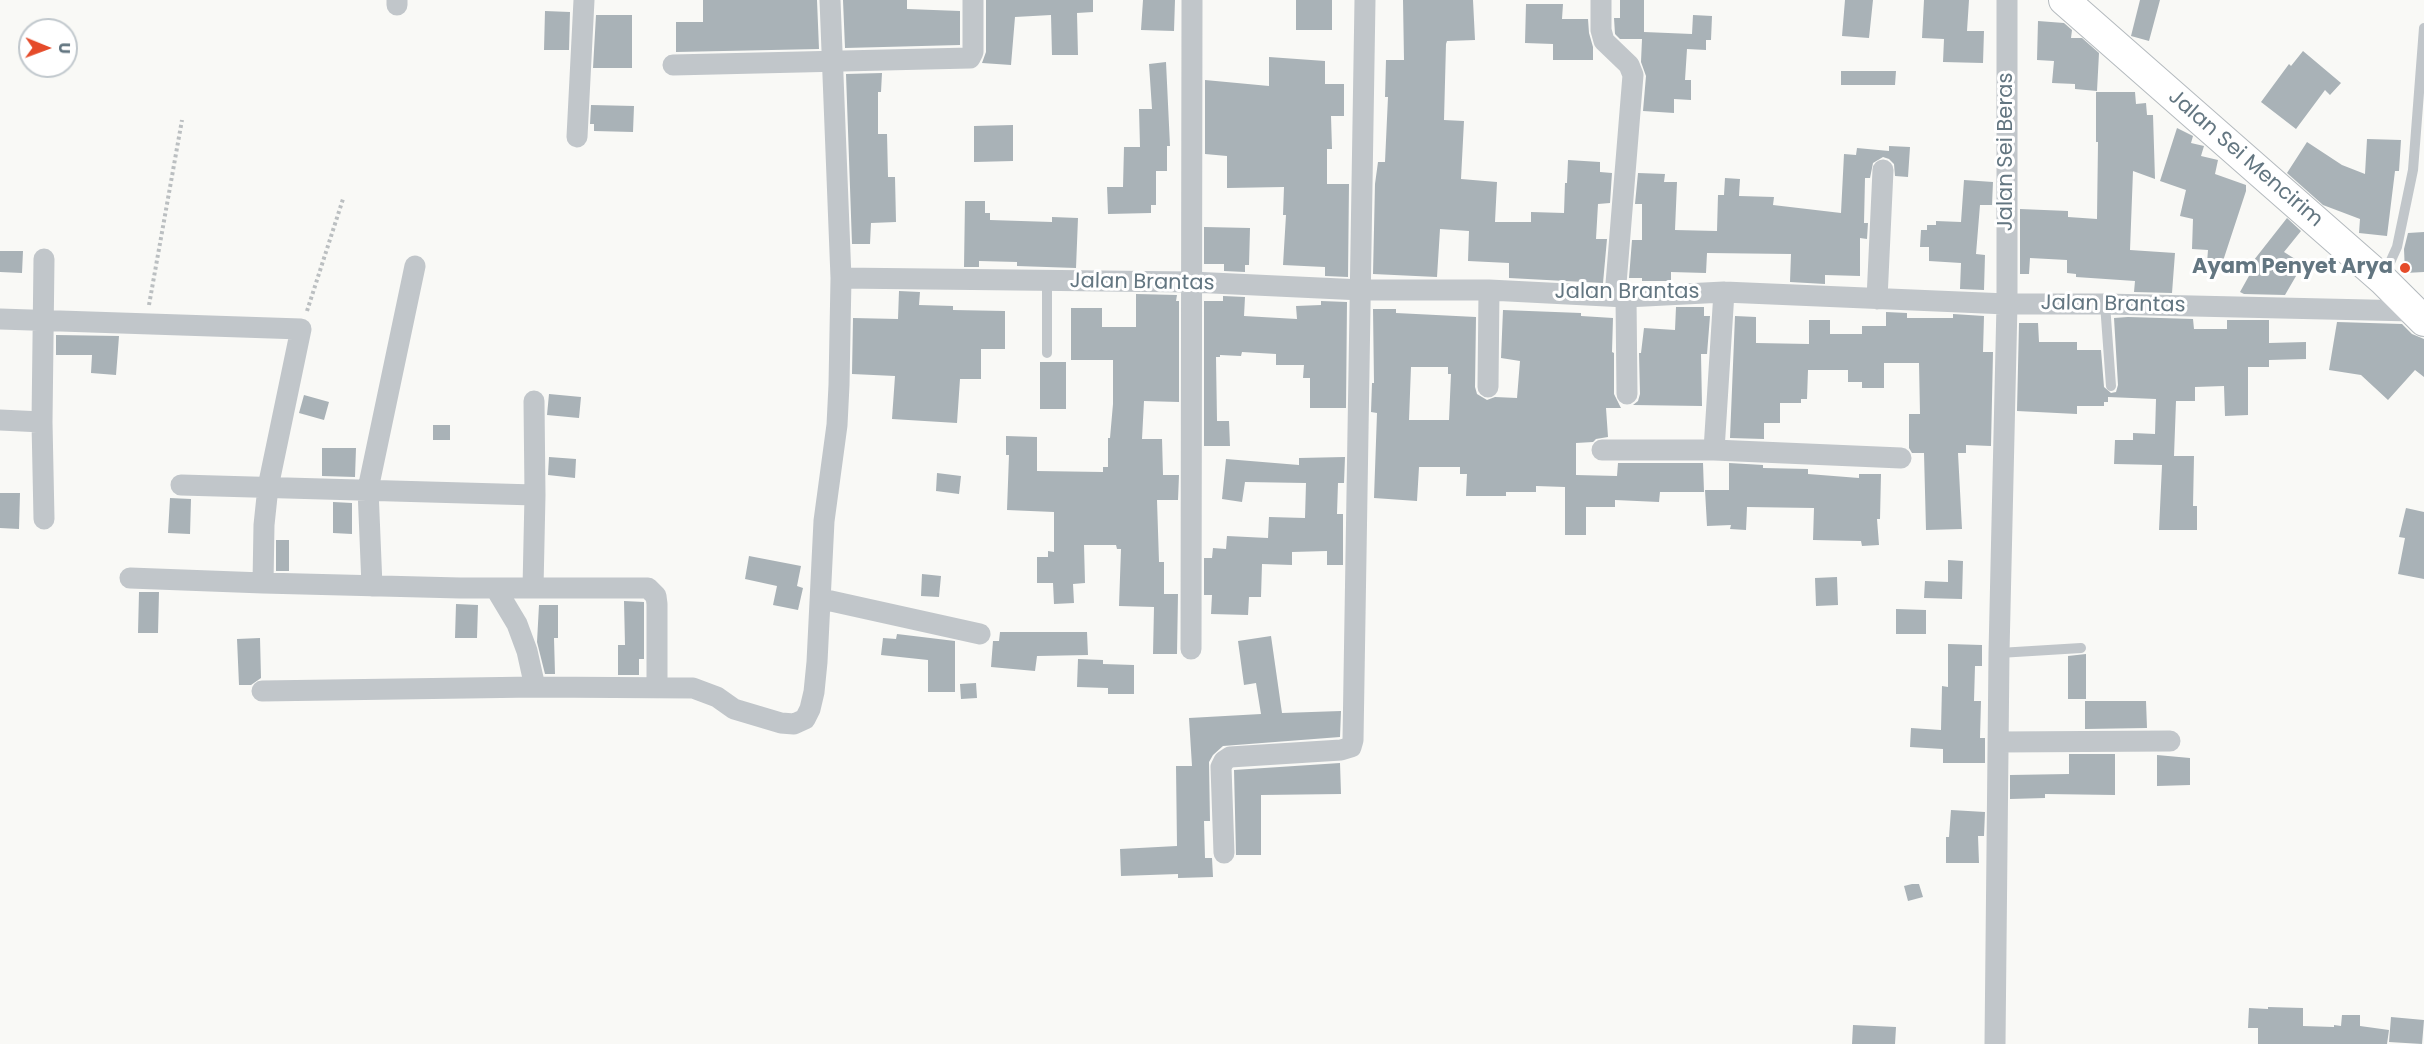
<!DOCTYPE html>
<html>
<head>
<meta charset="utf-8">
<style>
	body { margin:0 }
	#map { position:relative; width:2424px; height:1044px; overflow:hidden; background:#f9f9f6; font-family:Poppins,sans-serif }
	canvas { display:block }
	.north { position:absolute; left:18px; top:18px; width:60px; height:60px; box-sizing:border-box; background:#fff; border:2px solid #c1c8cd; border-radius:50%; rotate:91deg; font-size:16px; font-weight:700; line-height:24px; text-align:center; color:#637681 }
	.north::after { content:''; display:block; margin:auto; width:21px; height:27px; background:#e54b2a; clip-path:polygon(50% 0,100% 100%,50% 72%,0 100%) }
</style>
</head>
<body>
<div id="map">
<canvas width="2424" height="1044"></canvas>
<div class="north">U</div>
</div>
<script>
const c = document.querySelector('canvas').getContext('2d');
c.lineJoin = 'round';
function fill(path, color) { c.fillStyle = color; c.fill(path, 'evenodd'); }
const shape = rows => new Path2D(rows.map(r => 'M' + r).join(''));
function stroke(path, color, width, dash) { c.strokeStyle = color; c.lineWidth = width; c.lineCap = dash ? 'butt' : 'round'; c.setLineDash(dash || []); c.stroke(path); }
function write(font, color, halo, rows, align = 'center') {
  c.font = font + ' Poppins,sans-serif'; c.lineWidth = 6; c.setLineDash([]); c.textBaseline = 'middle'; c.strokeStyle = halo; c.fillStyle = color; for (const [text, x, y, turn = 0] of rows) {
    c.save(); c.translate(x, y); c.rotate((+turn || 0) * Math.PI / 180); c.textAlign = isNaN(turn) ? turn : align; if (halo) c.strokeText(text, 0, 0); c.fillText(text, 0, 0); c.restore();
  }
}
fill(shape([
	[703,0,817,0,819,49,676,52,676,22,703,22],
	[843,0,907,0,907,9,960,11,960,45,845,48],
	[986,0,1093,0,1093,12,1077,13,1078,55,1052,55,1051,15,1015,17,1011,65,982,63,986,52],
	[1143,0,1175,0,1174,31,1141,30],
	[1296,0,1332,0,1332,30,1296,30],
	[1403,0,1473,0,1475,40,1447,41,1446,44,1444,120,1464,121,1461,179,1497,182,1495,222,1531,222,1531,212,1564,213,1565,183,1567,183,1568,160,1600,162,1600,172,1612,173,1610,203,1598,204,1596,239,1607,239,1603,283,1509,278,1509,263,1468,261,1469,231,1440,229,1437,277,1373,274,1375,184,1378,162,1385,162,1388,97,1385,97,1386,60,1404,60],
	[1620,0,1644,0,1644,32,1692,34,1693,15,1712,16,1711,40,1706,40,1706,50,1687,49,1685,80,1691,80,1691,100,1674,99,1674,113,1643,111,1646,76,1641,62,1642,39,1620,39,1615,34,1614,18,1620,18],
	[1845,0,1873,0,1869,38,1842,36],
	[1924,0,1969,0,1967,31,1984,31,1983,63,1943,62,1944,39,1922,38],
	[2140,0,2160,0,2149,41,2131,36],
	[1526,4,1563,4,1562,19,1588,19,1589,33,1593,47,1593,60,1553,60,1553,44,1525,43],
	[545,11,570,12,569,50,544,50],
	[596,15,632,15,632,68,593,68],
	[2038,21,2064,23,2072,30,2071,38,2082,38,2099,53,2097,91,2075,89,2075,84,2052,83,2054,61,2037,60],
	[2303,51,2341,83,2330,95,2325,90,2296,129,2261,102,2289,64,2291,66],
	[1269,57,1325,61,1325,84,1344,84,1344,116,1331,116,1332,149,1327,149,1327,184,1349,184,1348,277,1325,276,1325,267,1283,265,1286,215,1283,215,1284,187,1227,188,1227,156,1205,154,1205,80,1269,86],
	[1166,62,1170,146,1167,146,1167,171,1156,171,1156,205,1151,205,1151,213,1108,214,1107,187,1123,187,1124,147,1140,147,1139,109,1152,109,1149,64],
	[1841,71,1896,71,1895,85,1841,85],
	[882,73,881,92,878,92,878,134,887,134,888,177,895,177,896,222,871,223,870,244,852,244,846,74],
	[2096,92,2135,92,2136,104,2146,103,2147,115,2153,115,2155,179,2133,171,2130,250,2175,253,2172,293,2134,292,2135,281,2076,277,2076,274,2067,273,2067,260,2030,258,2029,274,2020,274,2020,209,2068,211,2068,217,2097,219,2098,142,2096,142],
	[591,105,634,106,633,132,594,131,594,124,590,124],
	[1013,125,1013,161,974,162,974,126],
	[2177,128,2193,136,2191,143,2204,146,2201,156,2218,160,2215,174,2246,185,2246,191,2222,264,2207,263,2208,250,2192,249,2193,219,2180,216,2186,190,2160,181],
	[2367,139,2401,140,2399,171,2395,171,2387,236,2359,233,2360,219,2323,205,2287,173,2307,142,2342,165,2365,174],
	[1889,146,1910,147,1908,177,1895,176,1894,164,1889,159,1883,157,1873,163,1870,178,1865,178,1864,223,1868,223,1867,239,1860,238,1860,276,1825,275,1825,284,1790,282,1791,254,1707,253,1706,273,1671,272,1671,281,1642,281,1642,278,1629,278,1632,240,1642,240,1642,204,1635,204,1638,173,1665,174,1664,182,1677,182,1675,230,1717,231,1718,195,1724,195,1725,178,1740,179,1739,196,1774,197,1773,205,1841,213,1844,154,1856,155,1857,148,1889,151],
	[1964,180,1993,182,1992,205,1980,205,1976,254,1985,255,1984,290,1960,289,1961,263,1929,261,1929,247,1920,247,1921,230,1927,230,1927,225,1936,225,1936,221,1961,222],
	[965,201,985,201,985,213,990,213,990,220,1052,222,1052,217,1078,218,1076,268,1017,266,1017,262,979,261,979,267,964,267],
	[2287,218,2301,231,2284,252,2303,264,2285,295,2244,294,2240,292,2255,265,2250,265],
	[1204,227,1250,228,1249,265,1245,265,1245,272,1224,271,1224,264,1204,264],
	[2424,232,2424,272,2405,273,2404,249,2408,233],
	[0,251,23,251,22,273,0,272],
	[899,291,920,292,919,305,953,306,953,310,1005,311,1005,349,981,349,981,379,960,379,957,423,892,419,895,376,852,374,853,318,898,319],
	[1136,294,1177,295,1176,301,1179,301,1179,402,1144,401,1142,439,1162,439,1163,475,1179,475,1178,500,1157,500,1159,562,1164,562,1164,594,1178,594,1177,654,1153,654,1154,607,1119,606,1121,549,1117,549,1116,545,1084,545,1085,583,1073,584,1074,603,1054,604,1053,583,1037,583,1037,557,1048,557,1048,551,1054,552,1054,512,1007,510,1009,455,1006,455,1006,436,1037,437,1037,471,1103,472,1103,467,1108,467,1108,438,1110,438,1113,404,1113,360,1071,360,1071,308,1102,308,1102,327,1136,327],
	[1223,296,1245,297,1244,316,1297,319,1296,306,1321,305,1321,301,1347,302,1346,408,1310,408,1310,378,1303,378,1304,365,1276,365,1276,354,1242,352,1241,356,1220,355,1220,357,1216,357,1217,421,1229,421,1230,446,1204,446,1204,301,1223,301],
	[1676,307,1704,307,1704,316,1710,316,1707,354,1701,354,1702,406,1633,405,1638,401,1640,394,1639,353,1641,353,1644,328,1675,330],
	[1373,309,1396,309,1396,313,1476,317,1475,387,1477,394,1487,400,1495,397,1517,398,1520,361,1501,358,1503,310,1581,313,1581,316,1613,318,1612,352,1614,353,1614,394,1621,408,1606,408,1608,437,1596,439,1593,442,1576,443,1576,475,1617,476,1618,463,1703,463,1704,492,1660,492,1659,502,1615,500,1615,507,1586,507,1586,535,1565,535,1565,487,1536,486,1536,492,1506,492,1506,496,1466,496,1467,474,1460,474,1460,467,1419,467,1417,501,1374,498,1377,413,1371,412,1372,383,1374,383],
	[1411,367,1448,367,1448,374,1451,374,1449,420,1409,420],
	[1886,312,1907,313,1907,318,1953,318,1953,314,1984,316,1983,352,1993,352,1991,446,1966,445,1966,453,1958,453,1962,529,1926,530,1924,453,1912,453,1909,448,1909,414,1920,414,1919,363,1884,363,1884,388,1862,388,1862,382,1848,382,1848,370,1808,370,1807,399,1801,399,1801,403,1780,403,1780,423,1764,423,1764,439,1730,438,1735,316,1756,317,1756,343,1809,344,1809,320,1830,320,1830,334,1862,334,1862,326,1886,326],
	[2128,317,2193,319,2194,329,2227,329,2227,320,2269,320,2269,343,2306,342,2306,359,2269,360,2269,367,2248,367,2248,415,2225,416,2224,386,2195,387,2195,401,2176,401,2174,456,2194,456,2193,506,2197,506,2197,530,2159,530,2162,465,2114,464,2115,440,2133,440,2133,433,2155,434,2156,399,2108,397,2108,402,2104,402,2104,406,2077,406,2077,414,2017,411,2019,323,2038,323,2039,342,2077,342,2077,350,2101,350,2104,387,2111,393,2116,392,2118,385,2114,318],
	[2337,322,2402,324,2412,334,2424,339,2424,377,2415,370,2388,400,2361,375,2329,370],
	[56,335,119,336,116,375,91,373,92,355,56,355],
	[1040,362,1066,362,1066,409,1040,409],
	[549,394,581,397,579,418,547,415],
	[304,395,329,402,324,420,299,413],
	[433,425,450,425,450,440,433,440],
	[322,448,356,448,355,477,322,476],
	[549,457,576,459,575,478,548,475],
	[1345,457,1344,483,1338,483,1337,514,1343,514,1343,565,1327,565,1327,551,1292,552,1292,565,1262,564,1261,597,1249,597,1248,615,1211,614,1212,595,1204,595,1204,558,1212,558,1213,548,1226,549,1227,536,1268,538,1269,517,1305,518,1306,483,1245,482,1242,502,1222,499,1226,459,1299,465,1299,458],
	[1729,463,1763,465,1763,468,1808,469,1808,474,1859,478,1859,474,1881,474,1880,519,1877,519,1879,545,1862,546,1861,541,1813,540,1814,508,1747,507,1746,530,1730,529,1731,525,1707,526,1705,490,1729,490],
	[937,473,961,476,959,494,936,491],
	[0,493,20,493,19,529,0,528],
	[170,498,191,499,190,534,168,533],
	[333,502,352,503,352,534,333,533],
	[2406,508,2424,512,2424,579,2398,574,2405,538,2399,537],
	[276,540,289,540,289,571,276,571],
	[749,556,801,566,797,586,803,588,798,610,773,605,777,586,745,579],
	[1948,560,1963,561,1962,599,1924,598,1925,581,1948,582],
	[922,574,941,576,939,597,921,596],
	[1837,577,1838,605,1816,606,1815,578],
	[139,592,159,592,158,633,138,633],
	[624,601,644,602,644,659,639,659,639,675,618,675,618,645,625,645],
	[456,604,478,605,477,638,455,638],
	[539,605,558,605,558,638,554,638,555,674,545,674,537,642],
	[1896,609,1926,610,1926,634,1896,634],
	[1000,632,1087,632,1088,655,1037,656,1035,671,991,667,993,641,999,641],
	[897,634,955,641,955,692,928,692,928,660,881,655,883,638,896,639],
	[1271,636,1282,713,1341,711,1340,737,1223,746,1213,755,1209,762,1210,821,1204,821,1205,858,1212,858,1213,877,1178,878,1178,874,1121,876,1120,849,1177,846,1176,766,1192,766,1189,718,1261,714,1256,683,1244,685,1238,641],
	[260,638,261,678,251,685,239,685,237,639],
	[1948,644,1982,645,1982,666,1975,666,1974,701,1981,701,1980,738,1985,738,1985,763,1943,763,1943,749,1910,747,1911,728,1941,730,1942,686,1948,687],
	[2086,654,2086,699,2068,699,2068,656],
	[1078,659,1103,660,1103,664,1134,665,1134,694,1108,694,1108,688,1077,687],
	[976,683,977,698,961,699,960,684],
	[2085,701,2146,701,2147,728,2085,729],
	[2069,754,2115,754,2115,795,2045,794,2045,798,2010,799,2010,775,2069,774],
	[2157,755,2190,758,2190,785,2157,786],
	[1340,763,1341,794,1261,795,1261,855,1236,855,1234,770],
	[1951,810,1985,812,1984,836,1978,836,1979,863,1946,863,1946,837,1949,837],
	[1912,884,1919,884,1923,897,1908,901,1904,886],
	[2268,1007,2303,1008,2303,1026,2334,1027,2334,1025,2341,1026,2342,1015,2360,1015,2360,1026,2389,1030,2387,1044,2258,1044,2258,1028,2248,1028,2249,1008,2268,1009],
	[2391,1017,2424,1020,2422,1044,2389,1042],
	[1853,1025,1896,1027,1895,1044,1852,1044]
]), '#a9b2b7');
const secondary = shape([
	[2064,0,2383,280,2424,321]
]);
stroke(secondary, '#b4babe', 32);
stroke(shape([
	[149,305,182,120],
	[307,311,343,199]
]), '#bbbfc1', 4, [3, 3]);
stroke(shape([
	[2383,278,2397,247,2413,170,2424,28],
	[1047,282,1047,353],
	[2105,304,2111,386],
	[1999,653,2081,648]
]), '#c1c6ca', 10);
stroke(shape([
	[1601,0,1601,30,1604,41,1629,65,1633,75,1615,296],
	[397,5,397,0],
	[673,65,970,58,973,52,973,0],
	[577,137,584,0],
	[841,278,1191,282,1362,290,1489,290,1626,297,1724,292,2007,304,2105,304,2413,311],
	[1724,292,1714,450,1901,458],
	[1626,297,1627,394],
	[1877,299,1883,170],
	[0,319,301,329,268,487,264,525,263,583,460,588,648,588,656,596,657,604,657,687],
	[1488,387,1489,290],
	[534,401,535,495],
	[0,420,42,422],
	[1602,450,1714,450],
	[181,485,535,495,533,588],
	[44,519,42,422,44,259],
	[130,578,263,583],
	[372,586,368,489,415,266],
	[496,589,517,624,527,651,535,687,693,688,717,697,734,709,781,723,794,724,805,719,810,709,814,692,817,662,824,521,837,425,839,385,841,278,830,0],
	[822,599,980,634],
	[1191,649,1192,0],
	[262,691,535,687],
	[1999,742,2170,741],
	[1224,853,1221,767,1224,761,1230,757,1341,750,1351,747,1353,740,1365,0],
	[1995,1044,1999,653,2007,304,2007,0]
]), '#c1c6ca', 21);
stroke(secondary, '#fff', 30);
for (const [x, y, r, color] of [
	[2405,268,6,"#e54b2a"]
]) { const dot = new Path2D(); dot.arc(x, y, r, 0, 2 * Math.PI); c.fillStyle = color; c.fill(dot); stroke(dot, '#fff', 2); }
write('21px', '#637681', '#fff', [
	["Jalan Sei Beras",2007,152,-90],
	["Jalan Sei Mencirim",2245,159,41],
	["Jalan Brantas",1142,283,1],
	["Jalan Brantas",1627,293],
	["Jalan Brantas",2113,305,1]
]);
write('bold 21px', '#637681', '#fff', [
	["Ayam Penyet Arya",2393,268]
], 'right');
</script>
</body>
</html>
